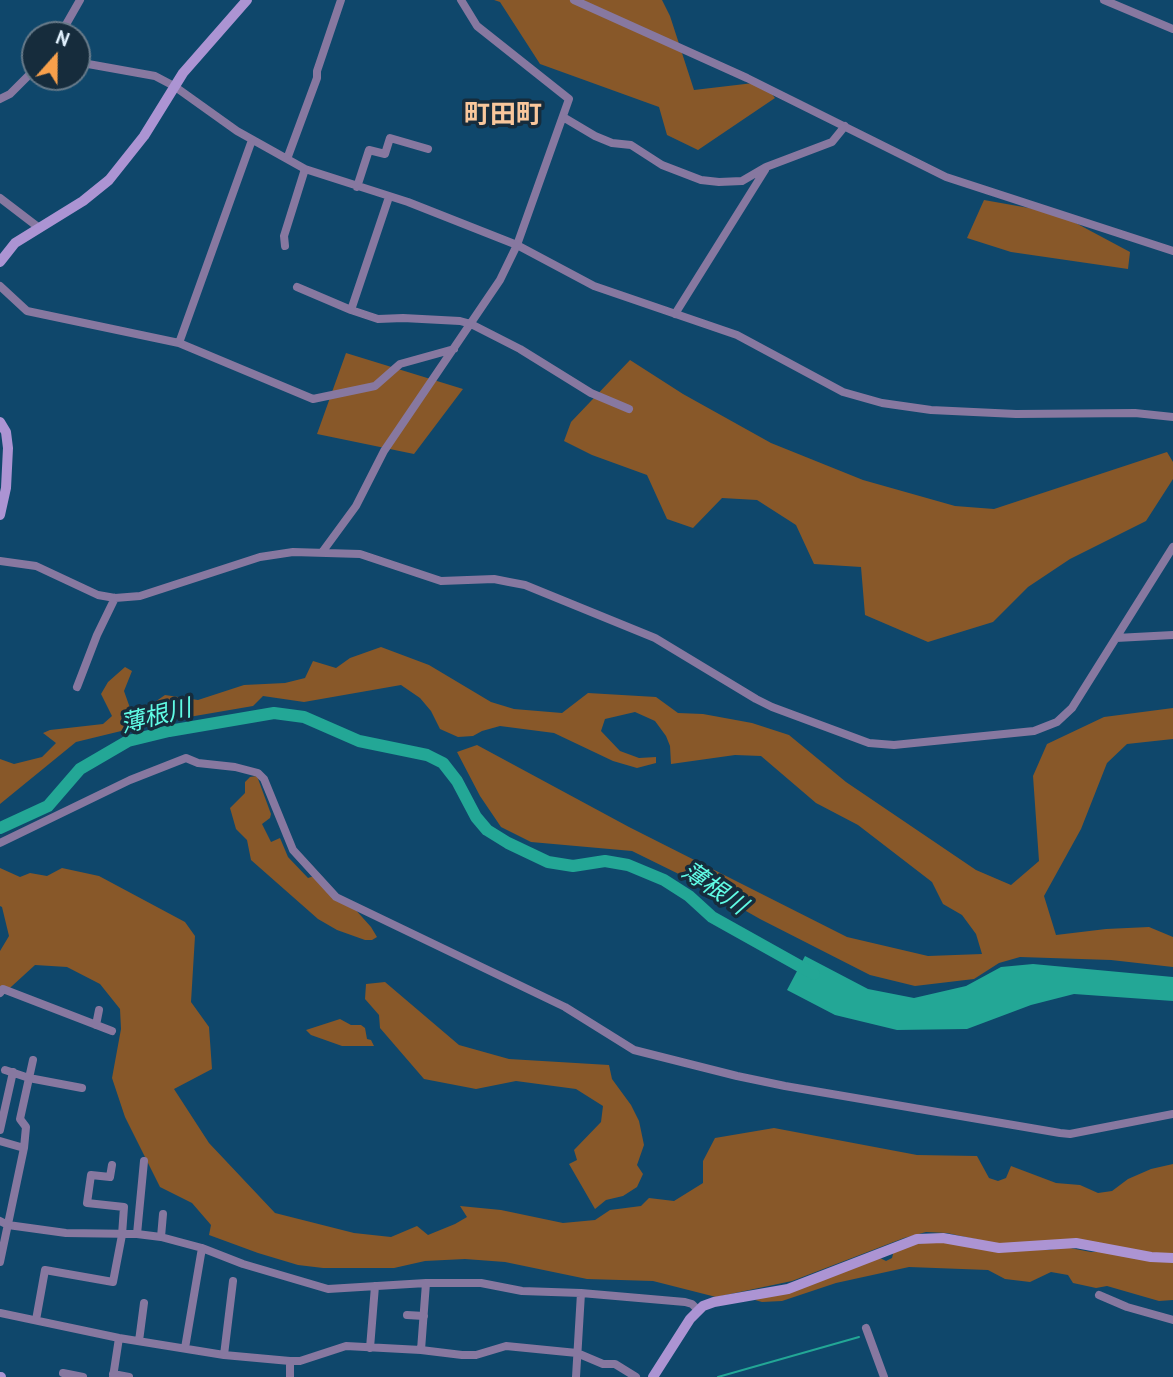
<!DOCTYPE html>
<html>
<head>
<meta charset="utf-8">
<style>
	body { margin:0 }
	#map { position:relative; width:1173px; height:1377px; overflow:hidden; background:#0f476b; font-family:"PT Sans",sans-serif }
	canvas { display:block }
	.north { position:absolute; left:21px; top:21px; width:70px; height:70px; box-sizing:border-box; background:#162c3c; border:2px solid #677a89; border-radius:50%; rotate:21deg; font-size:19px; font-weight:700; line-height:28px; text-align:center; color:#e0f0fd }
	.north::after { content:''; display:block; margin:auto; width:24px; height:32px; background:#f8a04b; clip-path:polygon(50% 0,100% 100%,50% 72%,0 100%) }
</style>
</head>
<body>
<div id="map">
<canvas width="1173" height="1377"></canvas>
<div class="north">N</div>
</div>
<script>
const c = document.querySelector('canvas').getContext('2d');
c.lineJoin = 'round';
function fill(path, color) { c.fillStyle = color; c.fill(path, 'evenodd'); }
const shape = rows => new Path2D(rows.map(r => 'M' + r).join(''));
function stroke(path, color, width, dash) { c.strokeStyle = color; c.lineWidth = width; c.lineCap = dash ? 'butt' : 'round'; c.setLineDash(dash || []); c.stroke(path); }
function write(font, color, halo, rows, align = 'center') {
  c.font = font + ' "PT Sans","Noto Sans JP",sans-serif'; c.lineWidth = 7; c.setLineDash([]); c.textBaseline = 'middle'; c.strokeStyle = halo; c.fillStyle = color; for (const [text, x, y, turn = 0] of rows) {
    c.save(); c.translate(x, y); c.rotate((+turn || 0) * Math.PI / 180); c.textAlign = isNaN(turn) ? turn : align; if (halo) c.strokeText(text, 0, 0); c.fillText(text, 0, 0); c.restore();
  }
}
fill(shape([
	[494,0,662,0,670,16,694,90,762,82,775,98,698,150,667,135,659,107,540,64,500,2],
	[984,200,1057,213,1130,252,1128,269,1011,252,967,238],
	[346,353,463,389,414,454,317,434],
	[630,360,683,394,771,443,863,480,955,506,994,509,1167,452,1173,462,1173,479,1146,521,1070,559,1028,587,993,622,928,642,865,615,861,567,814,564,796,525,757,500,722,498,693,528,667,519,647,475,592,455,564,441,571,422],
	[381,647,429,665,491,702,514,709,562,713,588,693,656,697,678,713,703,714,752,723,789,735,846,782,976,870,1011,885,1039,861,1033,776,1047,744,1104,717,1173,708,1173,739,1127,744,1107,763,1081,829,1044,896,1056,935,1106,929,1149,927,1173,937,1173,967,1111,960,1020,957,999,963,974,979,915,986,870,975,760,919,695,882,632,851,531,842,501,827,480,796,457,752,477,745,629,827,847,937,928,956,982,954,976,934,962,915,943,904,932,882,858,825,816,803,761,756,735,755,671,764,670,746,666,736,655,721,635,712,605,719,601,731,620,751,639,758,656,757,656,763,637,768,613,761,554,733,500,726,482,731,473,736,458,737,440,729,431,711,420,698,401,685,304,702,263,696,253,706,154,723,76,742,0,804,0,759,14,764,42,757,56,743,43,733,50,730,103,724,112,716,101,694,108,682,125,667,132,671,124,691,130,708,139,713,165,695,198,700,244,685,285,683,305,678,313,661,336,668,350,658],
	[257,776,271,814,270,818,262,824,271,842,280,838,288,857,308,878,314,876,354,908,371,927,377,937,372,940,365,940,337,930,318,919,251,860,247,840,236,829,230,808,245,793,245,782,250,777],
	[0,868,20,877,30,873,47,876,62,868,99,876,185,922,195,936,191,1002,209,1027,212,1069,174,1089,209,1143,275,1213,354,1233,391,1237,417,1226,428,1235,455,1224,467,1217,460,1206,501,1210,563,1223,595,1220,610,1210,641,1206,649,1198,674,1201,703,1183,703,1161,715,1138,774,1128,917,1155,977,1156,989,1178,998,1181,1006,1178,1011,1166,1056,1183,1080,1185,1098,1193,1112,1191,1128,1179,1151,1169,1173,1164,1173,1253,1150,1253,1076,1239,998,1244,947,1233,926,1232,904,1238,792,1281,716,1297,653,1281,587,1279,505,1262,465,1259,425,1261,394,1268,323,1268,298,1265,258,1253,209,1235,211,1225,192,1203,160,1187,125,1117,112,1078,121,1029,120,1009,100,984,67,967,35,965,0,997,0,951,9,936,2,907,0,906],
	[385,982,459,1045,509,1059,609,1065,612,1079,631,1105,639,1121,644,1145,637,1165,643,1174,637,1187,623,1196,606,1200,595,1209,569,1164,577,1160,574,1150,601,1122,603,1106,576,1089,516,1081,476,1089,424,1079,380,1028,379,1015,365,999,366,984],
	[340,1019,351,1025,361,1025,365,1028,367,1039,371,1040,374,1046,342,1046,311,1035,306,1030],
	[940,1241,1032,1250,1049,1250,1065,1247,1091,1252,1108,1252,1173,1260,1173,1300,1159,1301,1107,1286,1096,1288,1073,1283,1068,1275,1051,1272,1030,1282,1005,1279,988,1270,909,1267,836,1283,782,1301,762,1302,755,1300,878,1257,886,1261,892,1258,894,1250,908,1245]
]), '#885829');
fill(shape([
	[805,956,868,989,914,998,966,986,1001,967,1033,964,1173,977,1173,1001,1074,994,1031,1005,967,1029,897,1030,835,1015,787,990]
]), '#23a796');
stroke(shape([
	[718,1377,859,1337]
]), '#23a796', 2);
stroke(shape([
	[0,828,48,806,80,769,128,741,169,731,274,713,304,717,359,741,427,755,443,763,457,781,476,817,487,830,508,843,548,862,573,866,605,861,628,865,664,880,689,896,712,917,814,974]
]), '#23a796', 12);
stroke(shape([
	[574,0,747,78,946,177,1173,251],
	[1104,0,1173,29],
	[60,35,80,0],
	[77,62,155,76,174,86,237,131,305,169,408,202,517,245,594,286,737,335,843,392,882,403,931,410,1016,414,1135,413,1173,417],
	[0,99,10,94,35,69],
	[563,117,595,136,612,143,631,145,662,165,701,180,719,182,742,181,766,167,832,142,845,126],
	[287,159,317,78,317,71,341,0],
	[357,187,369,150,385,154,390,138,428,149],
	[389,197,351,310,378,319,403,318,460,321,471,324,520,349,591,393,629,409],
	[0,198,38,227],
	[285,246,284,236,305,169],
	[0,286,27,311,179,343,313,399,375,386,400,364,454,349],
	[297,287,351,310],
	[675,314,765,170],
	[179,343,252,140],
	[323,551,356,506,384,451,500,280,517,245,569,99,477,26,461,0],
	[0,561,36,566,98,595,115,598,140,596,260,557,293,552,360,554,441,581,494,579,509,582,525,585,655,638,756,699,772,707,869,743,894,745,1034,731,1057,722,1072,708,1173,547],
	[1116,638,1173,635],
	[77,687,97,635,115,598],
	[0,843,130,780,186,758,198,763,235,767,258,773,264,779,293,850,336,897,565,1007,634,1050,737,1076,785,1086,1060,1133,1070,1134,1173,1114],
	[0,993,3,989,112,1031],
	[96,1025,99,1010],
	[5,1070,29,1078,82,1088],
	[0,1130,13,1072],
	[0,1141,24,1148],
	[0,1221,8,1225,66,1233,137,1234,161,1237,202,1248,243,1264,328,1289,426,1283,481,1283,522,1291,581,1293,685,1302,692,1304,698,1310],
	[137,1234,144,1161],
	[161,1237,163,1214],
	[0,1262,24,1148,26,1127,20,1119,33,1060],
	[1099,1295,1127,1307,1173,1320],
	[0,1313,119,1338,224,1355,290,1361,300,1361,346,1346,421,1350,462,1355,476,1355,506,1346,577,1353,603,1364,615,1364,636,1377],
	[407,1315,424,1316],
	[36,1320,45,1270,113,1282,122,1235,124,1207,87,1203,91,1175,110,1177,112,1165],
	[866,1328,884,1377],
	[139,1341,144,1303],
	[185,1348,202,1248],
	[370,1348,375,1286],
	[421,1350,426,1283],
	[224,1355,233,1281],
	[290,1361,290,1377],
	[63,1373,83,1377],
	[113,1374,129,1377],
	[113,1377,119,1338],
	[576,1377,581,1293]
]), '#8778a0', 8);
stroke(shape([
	[0,262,15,243,83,201,109,180,144,136,183,73,247,0],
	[0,422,6,432,8,448,6,488,0,515],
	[0,1377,1,1377],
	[653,1377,690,1319,703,1306,714,1302,788,1289,917,1239,943,1238,999,1248,1076,1243,1151,1257,1173,1258]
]), '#ac94d3', 10);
write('italic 24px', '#60fce5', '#162c3c', [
	["薄根川",156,717,-14],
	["薄根川",714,889,34]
]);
write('bold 26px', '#f9c79c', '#162c3c', [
	["町田町",503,116]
]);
</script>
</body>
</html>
